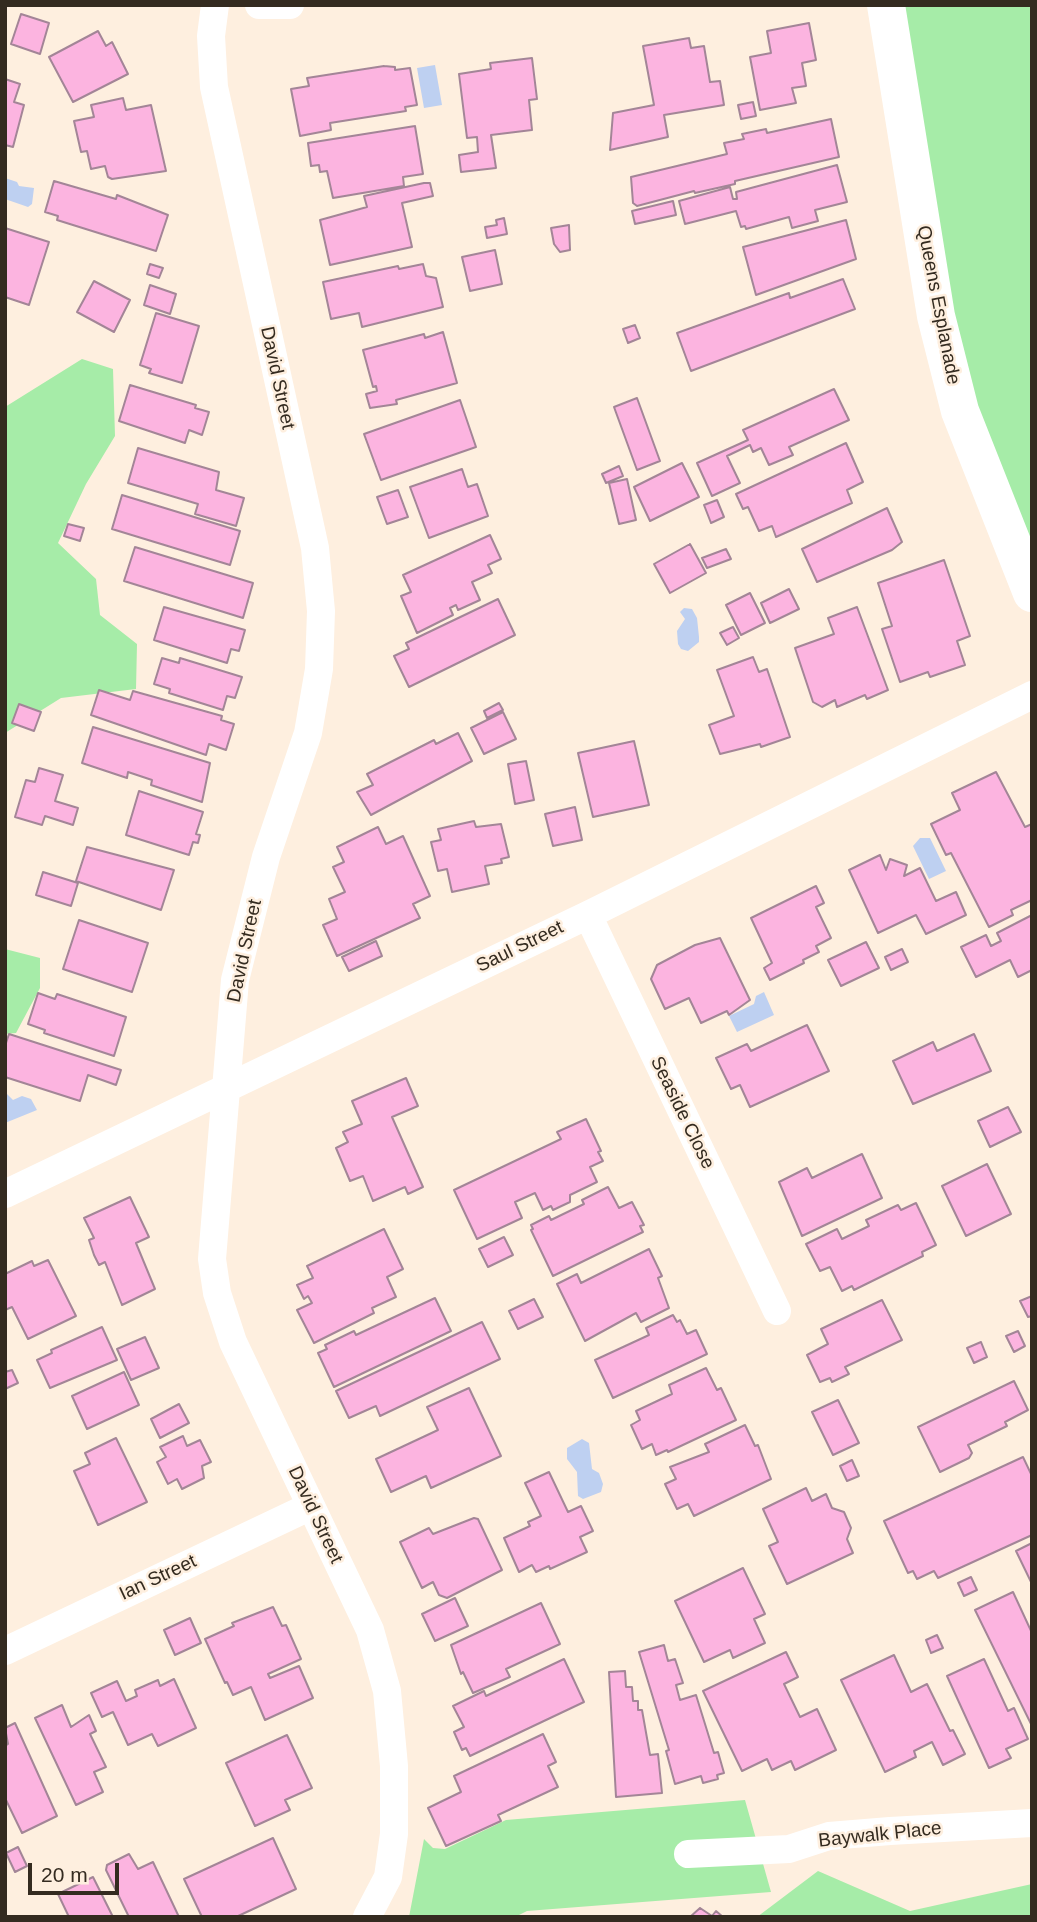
<!DOCTYPE html>
<html>
<head>
<meta charset="utf-8">
<style>
	body { margin:0 }
	#map { position:relative; width:1037px; height:1922px; overflow:hidden; background:#feefdf; font-family:Helvetica,sans-serif }
	canvas { display:block }
	.frame { position:absolute; inset:0; border:7px solid #342b20; pointer-events:none }
	.scale { position:absolute; left:28px; top:1863px; width:91px; height:32px; box-sizing:border-box; border:4px solid #342b20; border-top:0; padding-left:9px; font-size:21px; line-height:24px; white-space:nowrap; color:#342b20; -webkit-text-stroke:5px #feefdf; paint-order:stroke }
</style>
</head>
<body>
<div id="map">
<canvas width="1037" height="1922"></canvas>
<div class="frame"></div>
<div class="scale">20 m</div>
</div>
<script>
const c = document.querySelector('canvas').getContext('2d');
c.lineJoin = 'round';
function fill(path, color) { c.fillStyle = color; c.fill(path, 'evenodd'); }
const shape = rows => new Path2D(rows.map(r => 'M' + r).join(''));
function stroke(path, color, width, dash) { c.strokeStyle = color; c.lineWidth = width; c.lineCap = dash ? 'butt' : 'round'; c.setLineDash(dash || []); c.stroke(path); }
function write(font, color, halo, rows, align = 'center') {
  c.font = font + ' Helvetica,sans-serif'; c.lineWidth = 5; c.setLineDash([]); c.textBaseline = 'middle'; c.strokeStyle = halo; c.fillStyle = color; for (const [text, x, y, turn = 0] of rows) {
    c.save(); c.translate(x, y); c.rotate((+turn || 0) * Math.PI / 180); c.textAlign = isNaN(turn) ? turn : align; if (halo) c.strokeText(text, 0, 0); c.fillText(text, 0, 0); c.restore();
  }
}
fill(shape([
	[886,5,1032,5,1032,593,986,482],
	[82,359,113,369,115,436,86,484,58,543,96,579,100,615,137,644,136,689,61,698,5,733,5,407],
	[5,949,40,958,40,988,16,1033,5,1034],
	[745,1800,771,1892,527,1911,515,1917,409,1917,424,1839,433,1848,445,1849,506,1820],
	[818,1871,910,1911,1032,1884,1032,1917,757,1917]
]), '#a6eca8');
fill(shape([
	[435,65,442,105,424,108,417,68],
	[5,178,17,182,19,186,34,188,32,204,28,207,5,199],
	[684,608,692,609,697,618,699,637,699,642,688,651,681,649,678,644,677,631,685,619,680,612],
	[920,838,930,838,946,871,929,879,913,846],
	[764,992,774,1015,737,1032,729,1016,754,1004,756,996],
	[5,1092,13,1100,22,1096,31,1099,37,1110,5,1123],
	[582,1439,589,1443,592,1469,599,1473,603,1484,601,1492,583,1499,578,1496,577,1472,567,1459,567,1448]
]), '#bed0f1');
const building = shape([
	[21,14,49,23,40,54,11,44,21,14],
	[809,23,816,60,802,63,806,86,792,88,796,103,760,110,750,57,771,53,767,31,809,23],
	[98,31,106,46,112,42,128,74,73,102,49,57,98,31],
	[689,38,691,48,704,46,710,82,720,81,724,105,664,115,668,137,610,150,613,113,654,105,643,46,689,38],
	[532,58,537,99,529,100,532,130,491,135,496,168,461,172,459,155,478,152,477,137,467,138,459,74,491,69,490,63,532,58],
	[384,66,395,67,395,70,410,68,417,105,405,107,406,111,330,123,331,130,300,136,291,89,309,86,307,78,384,66],
	[5,79,20,84,14,102,24,105,13,147,5,145,5,79],
	[123,98,126,110,151,105,166,171,112,179,108,177,105,166,91,169,87,151,81,152,74,121,94,117,91,105,123,98],
	[753,102,756,116,741,119,738,105,753,102],
	[831,119,839,157,735,181,735,184,695,193,694,191,637,206,633,203,631,177,727,154,724,143,744,139,742,134,766,129,767,133,831,119],
	[415,126,423,174,403,177,404,186,333,198,327,171,320,172,319,165,311,166,308,143,415,126],
	[837,165,847,202,815,210,818,221,792,228,789,217,746,229,745,226,741,227,736,211,685,224,679,201,730,187,733,199,737,199,736,192,837,165],
	[54,181,116,199,117,195,168,215,156,251,57,220,58,216,45,212,54,181],
	[424,183,430,183,433,196,402,203,412,247,330,265,320,220,367,207,364,196,424,183],
	[673,201,676,215,635,224,632,211,673,201],
	[504,218,507,234,487,238,485,227,497,225,496,220,504,218],
	[846,220,856,259,756,295,743,247,846,220],
	[569,225,570,250,560,252,554,244,551,228,569,225],
	[5,228,49,242,29,305,5,297,5,228],
	[495,250,502,284,470,291,462,257,495,250],
	[150,264,163,268,159,278,147,274,150,264],
	[423,264,426,276,436,278,443,307,362,327,359,313,331,319,323,282,398,266,399,269,423,264],
	[843,279,855,309,691,371,677,333,789,293,790,298,843,279],
	[94,281,130,300,114,332,77,312,94,281],
	[150,285,176,294,170,314,144,305,150,285],
	[156,313,199,326,182,383,149,373,151,369,140,365,156,313],
	[635,325,640,338,628,343,623,329,635,325],
	[443,332,457,383,396,400,397,404,370,408,366,394,377,391,376,386,373,387,363,350,424,334,425,338,443,332],
	[130,385,196,405,195,408,209,412,202,435,189,430,185,443,119,421,130,385],
	[834,389,849,420,789,447,793,455,769,465,761,448,753,452,750,445,727,456,740,483,712,496,697,463,748,440,743,430,834,389],
	[637,398,660,461,637,470,614,407,637,398],
	[460,400,476,447,381,480,364,434,460,400],
	[846,443,863,482,847,490,852,503,776,537,772,526,759,531,748,507,743,509,736,494,846,443],
	[138,448,219,472,216,490,244,498,236,526,195,514,198,504,128,483,138,448],
	[682,463,699,497,650,521,634,487,682,463],
	[619,466,623,476,606,483,602,474,619,466],
	[462,469,468,487,477,484,488,516,429,538,410,487,462,469],
	[627,479,636,520,619,524,609,483,627,479],
	[398,490,408,517,387,524,377,497,398,490],
	[122,495,240,531,230,565,112,529,122,495],
	[717,500,724,517,711,523,704,505,717,500],
	[887,508,902,542,892,550,817,582,802,549,887,508],
	[68,524,84,528,80,541,64,536,68,524],
	[490,535,501,559,488,565,492,573,472,582,480,600,458,610,456,605,450,608,453,615,417,633,401,596,411,592,403,575,490,535],
	[690,544,706,573,670,593,654,564,690,544],
	[135,547,253,583,243,618,124,581,135,547],
	[726,549,731,559,707,568,702,558,726,549],
	[944,560,970,636,957,641,965,665,930,677,928,672,900,682,882,629,892,626,878,583,944,560],
	[789,589,799,609,770,623,761,603,789,589],
	[750,593,765,623,741,635,726,605,750,593],
	[498,599,515,635,409,687,394,656,409,649,406,643,498,599],
	[164,607,245,630,239,651,231,649,227,663,154,640,164,607],
	[857,607,888,690,867,699,865,695,837,707,835,700,822,707,813,702,795,648,834,634,828,618,857,607],
	[733,627,739,638,727,645,720,633,733,627],
	[753,657,759,672,767,669,790,737,761,747,760,744,720,754,709,725,734,716,717,670,753,657],
	[162,658,179,663,180,658,242,677,235,698,227,696,223,710,169,693,170,689,154,684,162,658],
	[99,690,130,700,133,691,222,716,221,720,234,724,226,750,209,744,206,755,91,715,99,690],
	[499,703,503,710,487,718,484,711,499,703],
	[19,704,41,712,34,731,12,723,19,704],
	[503,712,516,739,484,754,471,728,503,712],
	[93,727,210,763,202,802,151,785,152,780,128,772,127,778,82,763,93,727],
	[458,733,472,761,371,815,357,792,373,785,367,774,434,740,436,744,458,733],
	[634,741,649,805,593,817,578,753,634,741],
	[526,761,534,800,515,804,508,764,526,761],
	[39,768,63,775,55,801,78,808,73,825,45,816,42,825,15,817,26,780,35,782,39,768],
	[996,772,1025,827,1032,824,1032,900,1011,910,1013,915,989,927,951,853,946,855,931,824,960,810,952,793,996,772],
	[139,791,203,812,196,834,200,835,198,843,193,842,189,855,126,835,139,791],
	[575,807,582,840,553,846,545,814,575,807],
	[474,821,476,827,501,824,509,857,501,859,502,863,485,866,489,884,452,892,447,869,438,871,431,842,441,840,438,829,474,821],
	[378,827,386,844,403,836,430,896,413,904,420,918,337,956,323,925,337,919,329,899,345,892,333,867,344,862,337,847,378,827],
	[87,847,174,870,161,910,76,881,87,847],
	[880,855,886,870,890,859,907,865,904,876,920,868,936,901,956,892,966,915,926,934,916,915,878,933,849,870,880,855],
	[43,872,78,883,71,906,36,895,43,872],
	[816,886,824,903,816,907,831,938,816,946,819,952,803,960,804,963,770,980,764,968,772,963,751,918,816,886],
	[1032,915,1032,970,1018,977,1010,960,976,977,961,947,986,935,991,946,1001,941,997,933,1032,915],
	[79,920,148,943,132,992,63,969,79,920],
	[720,938,750,1000,729,1015,727,1011,701,1023,689,998,665,1009,651,979,657,965,695,945,720,938],
	[376,941,382,956,349,971,342,957,376,941],
	[866,942,879,968,841,986,828,960,866,942],
	[902,949,908,962,891,970,885,957,902,949],
	[38,993,55,999,57,994,126,1017,114,1056,44,1033,45,1030,28,1024,38,993],
	[807,1025,829,1071,750,1107,740,1085,731,1089,716,1058,747,1044,751,1051,807,1025],
	[9,1034,121,1070,116,1085,88,1075,80,1101,5,1077,5,1046,9,1034],
	[974,1034,991,1071,913,1104,893,1061,933,1042,937,1051,974,1034],
	[406,1078,418,1106,392,1117,423,1187,408,1194,405,1187,373,1201,363,1176,350,1181,336,1148,348,1142,343,1132,362,1124,352,1101,406,1078],
	[1008,1107,1021,1132,990,1147,978,1121,1008,1107],
	[586,1119,601,1151,598,1152,603,1161,590,1167,597,1182,570,1195,570,1202,553,1210,551,1206,543,1210,535,1193,515,1202,522,1218,477,1239,454,1190,561,1139,557,1132,586,1119],
	[862,1154,882,1198,802,1236,779,1182,807,1168,812,1178,862,1154],
	[987,1164,1011,1214,966,1236,942,1186,987,1164],
	[608,1187,619,1208,632,1202,644,1225,640,1226,643,1232,553,1276,531,1230,533,1229,531,1225,549,1216,551,1220,584,1204,582,1200,608,1187],
	[130,1197,149,1237,136,1243,155,1289,122,1305,105,1262,99,1265,94,1255,89,1240,94,1238,84,1218,130,1197],
	[916,1203,936,1245,922,1252,923,1256,854,1290,852,1286,842,1291,830,1267,820,1271,806,1244,837,1229,842,1239,869,1226,866,1220,898,1205,901,1210,916,1203],
	[384,1229,403,1269,387,1277,396,1297,372,1308,374,1313,314,1343,297,1310,312,1303,308,1296,304,1299,297,1285,313,1278,307,1266,384,1229],
	[504,1237,513,1255,488,1267,479,1249,504,1237],
	[649,1249,662,1276,658,1278,669,1308,641,1322,636,1313,585,1341,557,1284,577,1274,581,1283,649,1249],
	[48,1260,76,1316,28,1339,12,1307,5,1310,5,1274,32,1261,34,1266,48,1260],
	[1032,1296,1032,1316,1028,1317,1020,1301,1032,1296],
	[435,1298,451,1331,334,1387,318,1353,327,1349,325,1345,354,1331,356,1335,435,1298],
	[534,1299,543,1317,518,1329,509,1311,534,1299],
	[882,1300,902,1340,845,1367,849,1374,832,1382,830,1378,820,1382,807,1355,828,1344,821,1329,882,1300],
	[673,1315,677,1322,680,1320,687,1334,696,1330,707,1354,613,1398,595,1360,649,1335,646,1328,673,1315],
	[482,1322,500,1359,380,1416,376,1406,349,1418,336,1391,482,1322],
	[102,1327,117,1360,50,1388,37,1360,52,1353,51,1350,102,1327],
	[1018,1331,1025,1346,1014,1352,1006,1336,1018,1331],
	[145,1337,159,1368,131,1380,117,1349,145,1337],
	[981,1342,987,1357,974,1363,967,1348,981,1342],
	[706,1368,717,1390,721,1388,736,1420,668,1452,667,1450,656,1455,652,1444,642,1449,631,1425,640,1420,636,1411,672,1394,669,1385,706,1368],
	[12,1370,18,1383,5,1389,5,1372,12,1370],
	[124,1372,139,1405,87,1429,72,1396,124,1372],
	[1014,1381,1028,1410,1005,1422,1007,1426,968,1445,972,1453,969,1458,940,1472,918,1427,1014,1381],
	[469,1388,501,1456,431,1488,426,1476,391,1492,376,1459,438,1430,427,1407,469,1388],
	[838,1400,859,1443,833,1455,812,1412,838,1400],
	[179,1404,189,1423,160,1438,151,1419,179,1404],
	[745,1425,755,1446,758,1445,771,1479,694,1516,688,1504,677,1509,665,1484,676,1479,670,1467,709,1452,705,1444,745,1425],
	[183,1436,187,1446,200,1440,211,1462,202,1466,204,1478,182,1489,177,1479,168,1484,157,1462,166,1457,160,1447,183,1436],
	[116,1438,147,1502,98,1525,74,1471,90,1464,85,1453,116,1438],
	[1023,1457,1032,1476,1032,1535,938,1578,934,1571,917,1579,913,1571,908,1573,884,1521,1023,1457],
	[852,1460,859,1476,847,1481,840,1466,852,1460],
	[549,1472,568,1512,581,1506,593,1531,580,1537,587,1552,550,1569,549,1566,536,1572,532,1565,519,1572,504,1538,530,1526,528,1522,541,1516,525,1483,549,1472],
	[806,1488,812,1501,826,1494,832,1508,844,1512,851,1528,847,1539,853,1553,787,1584,769,1546,778,1542,763,1509,806,1488],
	[474,1518,478,1519,502,1570,447,1598,439,1595,433,1582,422,1588,400,1542,429,1528,433,1534,474,1518],
	[1032,1543,1032,1584,1016,1551,1032,1543],
	[743,1568,765,1614,754,1619,765,1643,733,1658,730,1650,704,1662,675,1601,743,1568],
	[971,1577,977,1590,964,1596,958,1583,971,1577],
	[1013,1592,1032,1633,1032,1726,975,1610,1013,1592],
	[455,1598,468,1626,435,1641,422,1614,455,1598],
	[541,1603,560,1644,506,1669,510,1677,473,1693,463,1672,461,1674,451,1645,541,1603],
	[273,1607,282,1626,286,1625,301,1659,268,1674,270,1678,299,1666,313,1698,265,1720,251,1687,233,1695,227,1682,225,1683,205,1639,234,1626,232,1623,273,1607],
	[190,1618,201,1643,175,1655,164,1630,190,1618],
	[937,1635,943,1648,931,1653,926,1640,937,1635],
	[664,1645,668,1661,675,1659,683,1683,676,1685,680,1700,696,1695,714,1753,718,1752,724,1773,717,1775,718,1779,703,1783,701,1776,675,1784,666,1751,669,1750,639,1652,664,1645],
	[786,1652,798,1677,784,1684,800,1717,817,1709,836,1750,795,1770,791,1761,772,1770,767,1759,742,1771,703,1691,786,1652],
	[894,1655,911,1692,927,1684,950,1731,953,1730,965,1754,943,1765,932,1742,914,1751,916,1757,885,1772,841,1680,894,1655],
	[564,1659,584,1702,470,1756,466,1748,462,1750,454,1732,464,1727,453,1706,484,1691,486,1696,564,1659],
	[984,1659,1008,1711,1014,1708,1028,1739,1006,1749,1011,1758,989,1768,947,1676,984,1659],
	[625,1671,626,1687,632,1687,633,1701,638,1701,638,1710,642,1710,650,1755,658,1754,662,1793,616,1797,609,1672,625,1671],
	[174,1679,196,1728,158,1746,152,1734,128,1745,113,1712,102,1717,91,1693,117,1681,126,1701,137,1696,135,1690,158,1680,160,1686,174,1679],
	[62,1705,71,1727,89,1715,96,1731,90,1734,106,1767,94,1772,103,1792,76,1805,35,1718,62,1705],
	[15,1723,57,1816,22,1833,5,1798,5,1746,8,1744,5,1728,15,1723],
	[543,1734,556,1762,548,1766,558,1787,498,1815,501,1821,446,1846,428,1808,461,1792,454,1776,543,1734],
	[287,1735,312,1788,285,1800,290,1810,255,1826,226,1763,287,1735],
	[273,1838,296,1889,236,1917,202,1917,184,1879,273,1838],
	[18,1847,27,1866,15,1872,6,1853,18,1847],
	[129,1854,138,1869,153,1862,179,1917,129,1917,106,1870,107,1865,129,1854],
	[93,1877,113,1917,69,1917,58,1894,93,1877],
	[700,1908,712,1916,716,1911,723,1917,690,1917,700,1908]
]);
fill(building, '#fcb4e0');
stroke(building, '#a38597', 2);
stroke(shape([
	[215,5,211,36,214,87,315,548,321,611,319,669,308,733,266,857,235,980,212,1259,217,1293,233,1342,370,1630,387,1691,394,1766,394,1834,388,1877,367,1917],
	[259,5,290,5],
	[588,915,777,1311],
	[5,1194,588,915,1032,695],
	[5,1651,311,1506],
	[688,1854,789,1849,829,1836,890,1831,1032,1823]
]), '#fff', 28);
stroke(shape([
	[886,5,936,316,960,411,1032,593]
]), '#fff', 38);
write('19px', '#342b20', '#feefdf', [
	["Queens Esplanade",938,305,79],
	["David Street",277,378,78],
	["Saul Street",520,947,-26],
	["David Street",245,951,-78],
	["Seaside Close",682,1113,64],
	["David Street",315,1515,65],
	["Ian Street",158,1578,-25],
	["Baywalk Place",880,1835,-6]
]);
</script>
</body>
</html>
